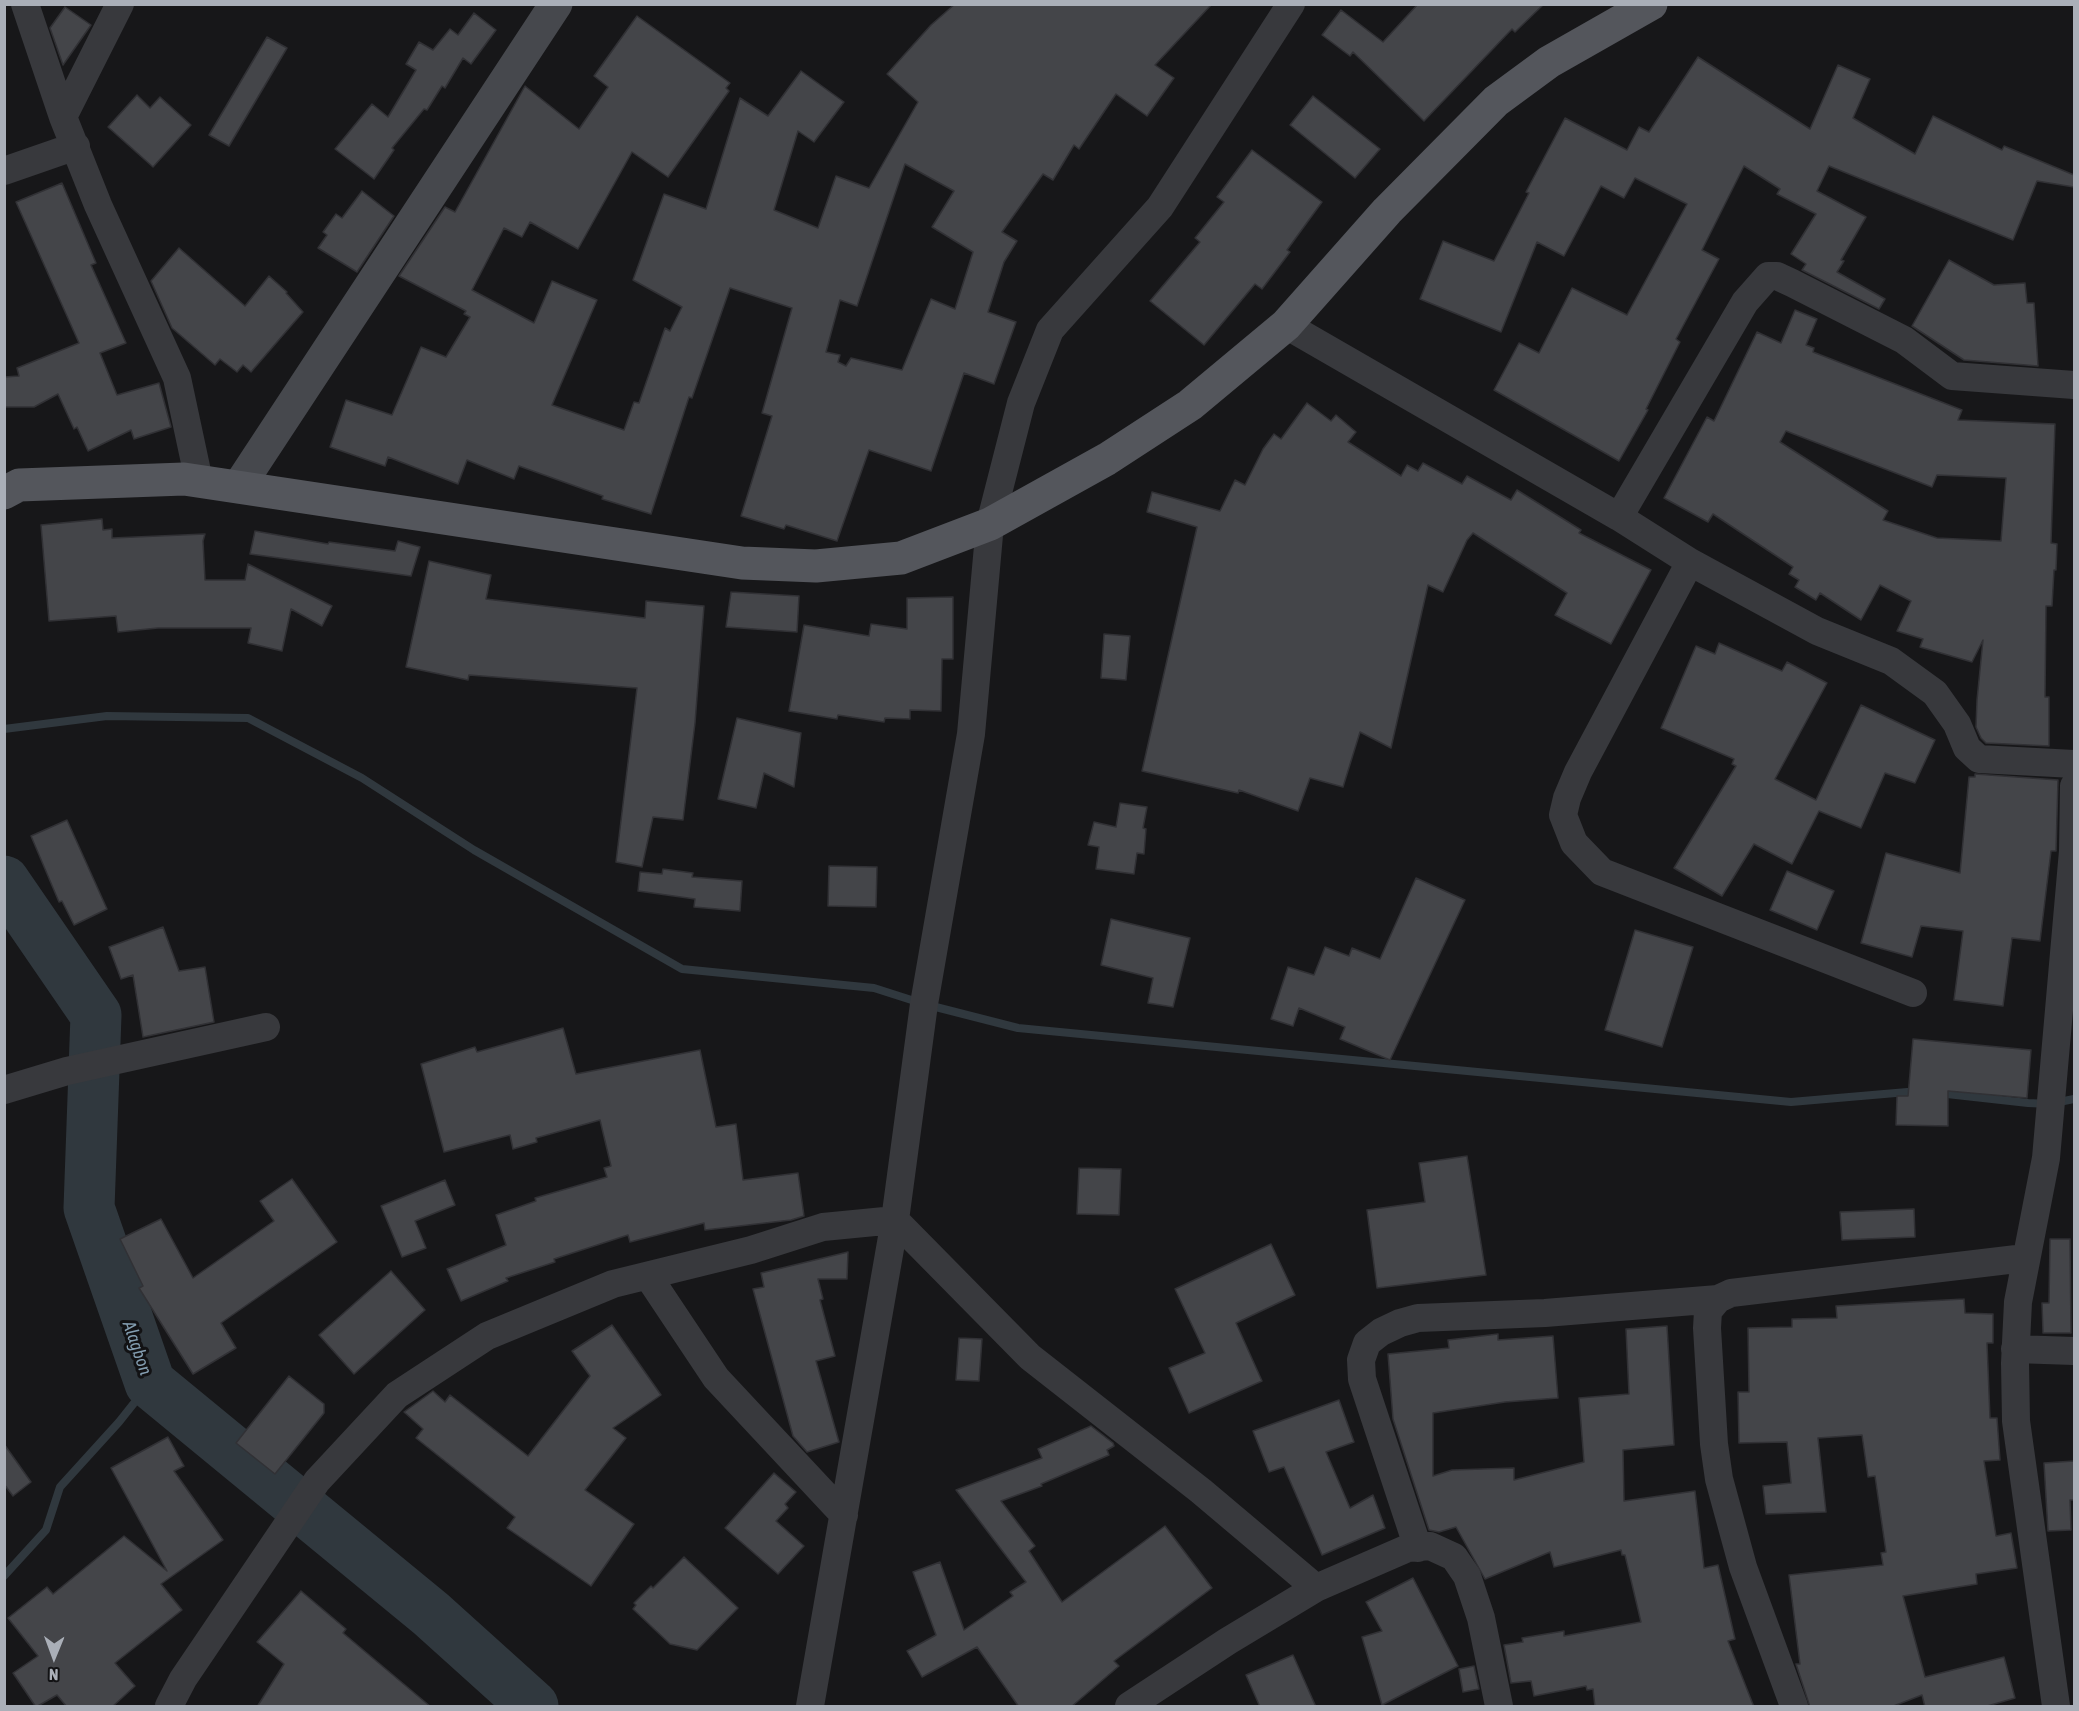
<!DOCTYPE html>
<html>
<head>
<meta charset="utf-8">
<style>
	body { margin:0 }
	#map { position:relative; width:2079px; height:1711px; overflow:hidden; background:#171719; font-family:"Asap Condensed",sans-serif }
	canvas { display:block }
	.frame { position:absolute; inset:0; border:6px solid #aaafb8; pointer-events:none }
	.north { position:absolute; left:24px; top:1627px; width:60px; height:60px; -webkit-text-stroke:4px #121214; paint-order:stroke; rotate:181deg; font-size:16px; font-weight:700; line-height:24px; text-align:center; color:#aaafb8 }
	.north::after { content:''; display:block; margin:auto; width:21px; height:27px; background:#aaafb8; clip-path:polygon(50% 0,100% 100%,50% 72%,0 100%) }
</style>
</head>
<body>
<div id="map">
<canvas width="2079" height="1711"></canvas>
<div class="frame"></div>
<div class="north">N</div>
</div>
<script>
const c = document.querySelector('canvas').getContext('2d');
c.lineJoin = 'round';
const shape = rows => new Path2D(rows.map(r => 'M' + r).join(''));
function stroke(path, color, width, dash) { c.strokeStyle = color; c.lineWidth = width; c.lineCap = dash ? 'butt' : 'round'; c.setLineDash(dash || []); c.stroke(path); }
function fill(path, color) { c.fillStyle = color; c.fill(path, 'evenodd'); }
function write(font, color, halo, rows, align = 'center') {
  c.font = font + ' "Asap Condensed",sans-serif'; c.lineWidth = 6; c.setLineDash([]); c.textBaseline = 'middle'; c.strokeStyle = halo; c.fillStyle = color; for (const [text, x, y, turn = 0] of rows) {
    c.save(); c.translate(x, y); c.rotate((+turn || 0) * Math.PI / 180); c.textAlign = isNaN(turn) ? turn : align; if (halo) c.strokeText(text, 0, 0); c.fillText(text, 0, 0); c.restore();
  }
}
stroke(shape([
	[4,729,107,716,248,718,362,778,474,850,682,969,874,988,924,1004,1018,1028,1791,1102,1919,1091],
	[1938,1093,2028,1103,2049,1104,2074,1099],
	[4,1576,46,1530,60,1487,119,1422,150,1383]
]), '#30383e', 8);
stroke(shape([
	[4,881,96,1015,89,1208,150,1383,431,1614,533,1706]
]), '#30383e', 51);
const building = shape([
	[955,4,1212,4,1155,65,1174,78,1147,116,1116,94,1079,149,1074,145,1053,180,1043,174,1002,232,1017,241,1004,262,988,312,1016,322,994,384,964,373,931,471,869,450,837,541,786,525,784,529,741,516,772,416,762,413,792,308,730,288,692,398,689,397,651,514,602,499,603,496,519,466,514,479,467,460,458,484,388,457,385,466,330,447,346,400,392,415,421,347,446,357,470,317,464,314,466,311,399,276,445,207,455,212,525,86,579,129,608,87,594,76,637,16,730,83,726,88,729,91,668,177,632,152,578,249,530,222,522,237,504,228,472,290,534,323,552,281,597,300,552,405,624,430,634,402,639,403,665,328,670,331,682,307,633,280,664,194,706,209,740,98,768,116,801,71,844,102,814,142,798,131,774,210,818,228,836,176,869,188,918,102,887,74,931,25,955,4],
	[905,164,954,191,932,227,973,252,955,309,931,299,902,370,851,358,846,366,838,362,840,355,826,352,840,300,857,306,905,164],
	[1418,4,1544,4,1515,32,1512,29,1424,121,1353,52,1350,56,1322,35,1341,10,1383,42,1418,4],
	[65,7,91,25,63,65,50,28,65,7],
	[474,13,496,30,471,64,463,58,445,88,442,86,427,110,424,109,392,148,394,150,374,179,335,149,372,104,388,117,416,70,406,64,419,42,433,50,450,29,458,35,474,13],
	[267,37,287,48,229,146,209,135,267,37],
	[1698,57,1810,129,1838,65,1870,79,1853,118,1915,154,1933,116,2002,150,2004,146,2074,175,2074,187,2037,181,2013,240,1829,166,1817,191,1866,217,1841,260,1844,261,1837,272,1885,299,1879,309,1802,270,1806,264,1791,254,1816,214,1777,194,1780,189,1744,166,1702,250,1719,259,1676,339,1680,342,1646,409,1648,410,1619,461,1494,390,1519,343,1539,353,1572,288,1627,315,1687,204,1635,178,1624,198,1601,186,1564,256,1537,242,1501,332,1420,299,1443,241,1494,261,1529,193,1526,192,1565,118,1627,150,1639,127,1649,132,1698,57],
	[137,95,150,108,160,97,191,125,153,167,108,127,137,95],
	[1313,96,1380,149,1355,178,1290,125,1313,96],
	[1252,150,1322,202,1287,250,1290,252,1262,289,1255,284,1204,345,1150,301,1200,242,1195,238,1224,202,1217,197,1252,150],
	[62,183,96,263,91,265,126,343,100,353,117,395,159,383,171,427,134,439,131,430,88,451,77,427,74,429,58,394,34,407,4,407,4,377,19,376,17,368,79,343,16,202,62,183],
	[362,191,394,216,357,272,318,248,327,235,323,232,336,214,342,218,362,191],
	[179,248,245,306,269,276,287,292,286,293,303,312,251,372,243,365,237,372,220,359,215,365,172,328,151,281,179,248],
	[1949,260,1994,285,2025,283,2027,303,2034,303,2038,366,1964,360,1912,326,1949,260],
	[1795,310,1817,319,1806,345,1814,348,1813,352,1962,410,1958,420,2055,424,2051,543,2057,544,2056,570,2054,570,2052,606,2046,606,2045,697,2049,697,2049,746,1986,743,1981,738,1976,727,1977,700,1983,640,1972,662,1920,647,1923,639,1897,631,1911,601,1880,585,1861,620,1820,593,1816,600,1795,587,1799,580,1789,574,1793,567,1713,514,1708,522,1664,498,1707,417,1714,421,1757,332,1781,343,1795,310],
	[1786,431,1932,487,1937,475,2006,478,2001,541,1937,538,1883,520,1888,511,1780,442,1786,431],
	[1307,403,1331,421,1336,415,1356,432,1348,442,1401,476,1407,465,1418,471,1423,463,1462,484,1467,476,1511,500,1517,490,1581,530,1579,533,1651,570,1611,644,1555,615,1567,593,1473,533,1467,540,1443,592,1428,585,1391,748,1360,732,1343,787,1310,778,1298,811,1239,790,1238,793,1142,771,1197,527,1147,512,1152,492,1220,511,1235,480,1245,485,1263,449,1274,434,1281,439,1307,403],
	[102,519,103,530,112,529,112,538,205,534,203,541,205,580,245,580,248,564,332,606,322,626,291,609,282,651,248,643,251,628,158,628,118,632,116,616,49,621,41,525,102,519],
	[255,531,328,544,329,542,395,551,398,541,420,547,411,576,250,554,255,531],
	[429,561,491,575,486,599,645,618,646,601,704,606,695,723,683,820,653,817,642,867,616,862,637,688,469,675,468,680,406,667,429,561],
	[731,592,799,596,797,632,726,627,731,592],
	[953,597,953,659,942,659,941,711,910,710,910,719,885,718,884,722,838,715,837,719,789,711,804,625,869,636,871,624,907,629,907,598,953,597],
	[1104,634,1130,636,1126,680,1101,678,1104,634],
	[1719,643,1782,671,1787,662,1827,683,1775,779,1816,800,1861,705,1935,740,1915,783,1885,773,1861,828,1819,811,1792,864,1754,844,1722,896,1674,868,1736,766,1732,764,1734,759,1661,728,1696,646,1715,654,1719,643],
	[737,718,801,733,794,787,764,773,756,808,718,799,737,718],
	[1975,774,2058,780,2056,851,2051,851,2040,941,2012,938,2003,1006,1954,1000,1963,931,1921,926,1912,957,1861,943,1886,853,1960,873,1969,777,1975,777,1975,774],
	[1120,803,1147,807,1143,828,1146,829,1144,854,1137,853,1134,874,1096,869,1099,847,1088,845,1094,822,1116,827,1120,803],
	[67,820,107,909,74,925,62,901,59,902,31,836,67,820],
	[829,866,877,867,876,907,828,906,829,866],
	[663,869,693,873,692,877,742,881,740,911,694,907,695,899,638,891,640,872,662,874,663,869],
	[1787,871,1834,891,1817,930,1770,910,1787,871],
	[1416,878,1465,900,1390,1060,1340,1039,1345,1027,1299,1008,1293,1026,1271,1019,1288,967,1314,975,1325,947,1349,956,1352,948,1380,959,1416,878],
	[1111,919,1190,938,1173,1007,1148,1003,1153,978,1101,965,1111,919],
	[163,927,179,971,205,967,214,1022,143,1037,133,975,121,979,109,947,163,927],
	[1635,930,1693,947,1662,1047,1605,1030,1635,930],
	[563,1028,576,1074,700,1050,716,1127,736,1124,743,1180,798,1173,804,1216,791,1220,705,1230,704,1223,630,1242,628,1235,554,1259,555,1262,506,1278,508,1281,461,1301,447,1269,506,1245,496,1215,536,1201,535,1198,607,1177,604,1168,611,1166,600,1120,536,1138,537,1142,513,1149,510,1135,444,1152,421,1064,475,1047,477,1052,563,1028],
	[1913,1039,2031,1050,2027,1098,1948,1091,1948,1126,1896,1125,1897,1096,1908,1096,1913,1039],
	[1467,1156,1486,1275,1377,1288,1367,1210,1425,1202,1419,1163,1467,1156],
	[1079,1168,1121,1169,1119,1215,1077,1214,1079,1168],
	[292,1179,337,1242,221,1323,236,1348,193,1374,139,1288,143,1286,120,1239,161,1219,193,1278,274,1221,260,1201,292,1179],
	[445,1180,455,1205,415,1221,426,1248,402,1257,381,1206,445,1180],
	[1914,1209,1915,1237,1842,1240,1840,1212,1914,1209],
	[2050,1239,2070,1239,2071,1333,2043,1333,2042,1303,2049,1303,2050,1239],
	[1271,1244,1295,1295,1236,1323,1262,1381,1189,1413,1169,1368,1205,1353,1175,1289,1271,1244],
	[848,1252,847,1279,818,1279,823,1299,820,1300,835,1356,816,1361,839,1442,807,1452,793,1436,753,1289,764,1287,761,1273,848,1252],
	[391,1271,425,1310,354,1374,319,1335,391,1271],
	[1964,1299,1965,1313,1993,1314,1993,1343,1987,1343,1990,1418,1997,1418,2000,1460,1984,1461,1996,1536,2011,1533,2017,1568,1976,1574,1977,1584,1903,1596,1925,1677,2004,1657,2015,1698,1984,1707,1925,1707,1922,1695,1891,1707,1810,1707,1796,1664,1800,1664,1789,1575,1883,1565,1881,1553,1886,1552,1875,1476,1868,1477,1862,1435,1818,1438,1826,1512,1766,1514,1763,1486,1791,1483,1787,1442,1739,1443,1738,1392,1749,1392,1748,1328,1792,1327,1792,1319,1837,1318,1836,1306,1964,1299],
	[612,1325,661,1395,613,1428,626,1438,585,1490,634,1524,591,1586,507,1528,515,1517,416,1438,423,1429,404,1412,433,1391,445,1402,450,1395,528,1456,590,1376,572,1351,612,1325],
	[1667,1326,1674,1445,1623,1450,1624,1501,1695,1491,1704,1568,1718,1565,1735,1639,1728,1641,1754,1707,1595,1707,1593,1689,1587,1690,1586,1686,1534,1696,1531,1681,1511,1683,1504,1645,1523,1642,1522,1638,1564,1631,1564,1636,1641,1622,1625,1555,1622,1555,1621,1550,1554,1567,1550,1552,1485,1579,1456,1527,1439,1532,1429,1530,1393,1419,1388,1354,1449,1348,1448,1340,1498,1334,1498,1340,1553,1336,1558,1398,1505,1402,1433,1413,1433,1476,1452,1470,1514,1468,1514,1480,1584,1462,1579,1398,1629,1394,1626,1329,1667,1326],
	[959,1338,982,1339,979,1381,956,1380,959,1338],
	[289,1376,324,1404,324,1413,275,1474,236,1443,289,1376],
	[1339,1400,1354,1442,1326,1452,1350,1508,1373,1495,1385,1528,1322,1555,1284,1467,1269,1472,1253,1431,1339,1400],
	[1091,1426,1113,1443,1114,1446,1107,1450,1109,1455,1041,1484,1042,1486,1001,1501,1035,1546,1029,1551,1062,1602,1165,1526,1212,1588,1114,1661,1119,1666,1071,1707,1019,1707,977,1647,922,1677,907,1651,936,1635,913,1572,940,1562,964,1630,1013,1596,1010,1592,1026,1582,956,1490,1042,1458,1038,1449,1091,1426],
	[168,1437,184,1466,174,1471,223,1540,161,1584,182,1610,115,1663,135,1686,112,1707,67,1707,57,1695,36,1707,13,1673,38,1656,8,1618,47,1587,53,1594,124,1536,167,1571,111,1468,168,1437],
	[4,1444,31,1482,13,1496,4,1484,4,1444],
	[2074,1461,2074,1500,2070,1500,2071,1530,2048,1531,2044,1463,2074,1461],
	[774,1473,796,1492,785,1504,788,1508,776,1521,804,1546,778,1574,725,1528,774,1473],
	[684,1557,738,1608,697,1650,670,1644,633,1609,636,1605,634,1603,651,1586,653,1588,684,1557],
	[1413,1578,1458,1666,1382,1705,1362,1637,1382,1631,1366,1602,1413,1578],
	[301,1591,346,1629,343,1633,431,1707,257,1707,284,1664,257,1642,301,1591],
	[1293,1655,1316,1707,1260,1707,1246,1675,1293,1655],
	[1474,1666,1479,1689,1463,1692,1459,1669,1474,1666]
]);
fill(building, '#444549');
stroke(building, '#313135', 1.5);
stroke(shape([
	[25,4,63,117,98,205,177,378,199,481],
	[63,117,120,4],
	[4,171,76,146],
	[1286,325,1619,517,1690,562,1817,631,1891,661,1935,693,1957,724,1967,748,1979,759,2074,764],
	[1619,517,1745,302,1768,276,1777,276,1792,283,1904,340,1952,376,2074,385],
	[1690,562,1578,772,1567,798,1563,815,1574,843,1602,872,1913,993],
	[4,1090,67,1071,266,1027],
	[648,1276,716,1378,844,1515],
	[1718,1299,1708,1311,1707,1328,1714,1444,1719,1479,1743,1567,1794,1706],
	[2015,1349,2074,1351],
	[1418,1548,1362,1379,1361,1360,1367,1343,1381,1332,1400,1323,1418,1318,1545,1313,1718,1299,1731,1293,2025,1258],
	[169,1706,183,1679,317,1481,397,1395,487,1336,613,1284,751,1250,823,1227,895,1220,1030,1357,1201,1491,1316,1588],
	[810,1706,895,1220,924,1004,971,734,990,524,1021,403,1050,330,1160,207,1291,4],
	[1129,1706,1228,1641,1316,1588,1408,1548,1430,1546,1454,1557,1467,1576,1481,1618,1499,1706],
	[2056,1706,2016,1421,2015,1363,2018,1302,2046,1158,2073,851,2074,786]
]), '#38393d', 28);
stroke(shape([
	[239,486,556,4]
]), '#46484d', 33);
stroke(shape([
	[4,493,19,485,184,479,742,563,816,566,901,558,990,524,1107,459,1190,405,1286,325,1387,211,1496,101,1549,62,1651,4]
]), '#54565c', 33);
write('italic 18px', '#839db0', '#121214', [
	["Alagbon",137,1348,71]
]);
</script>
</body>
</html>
